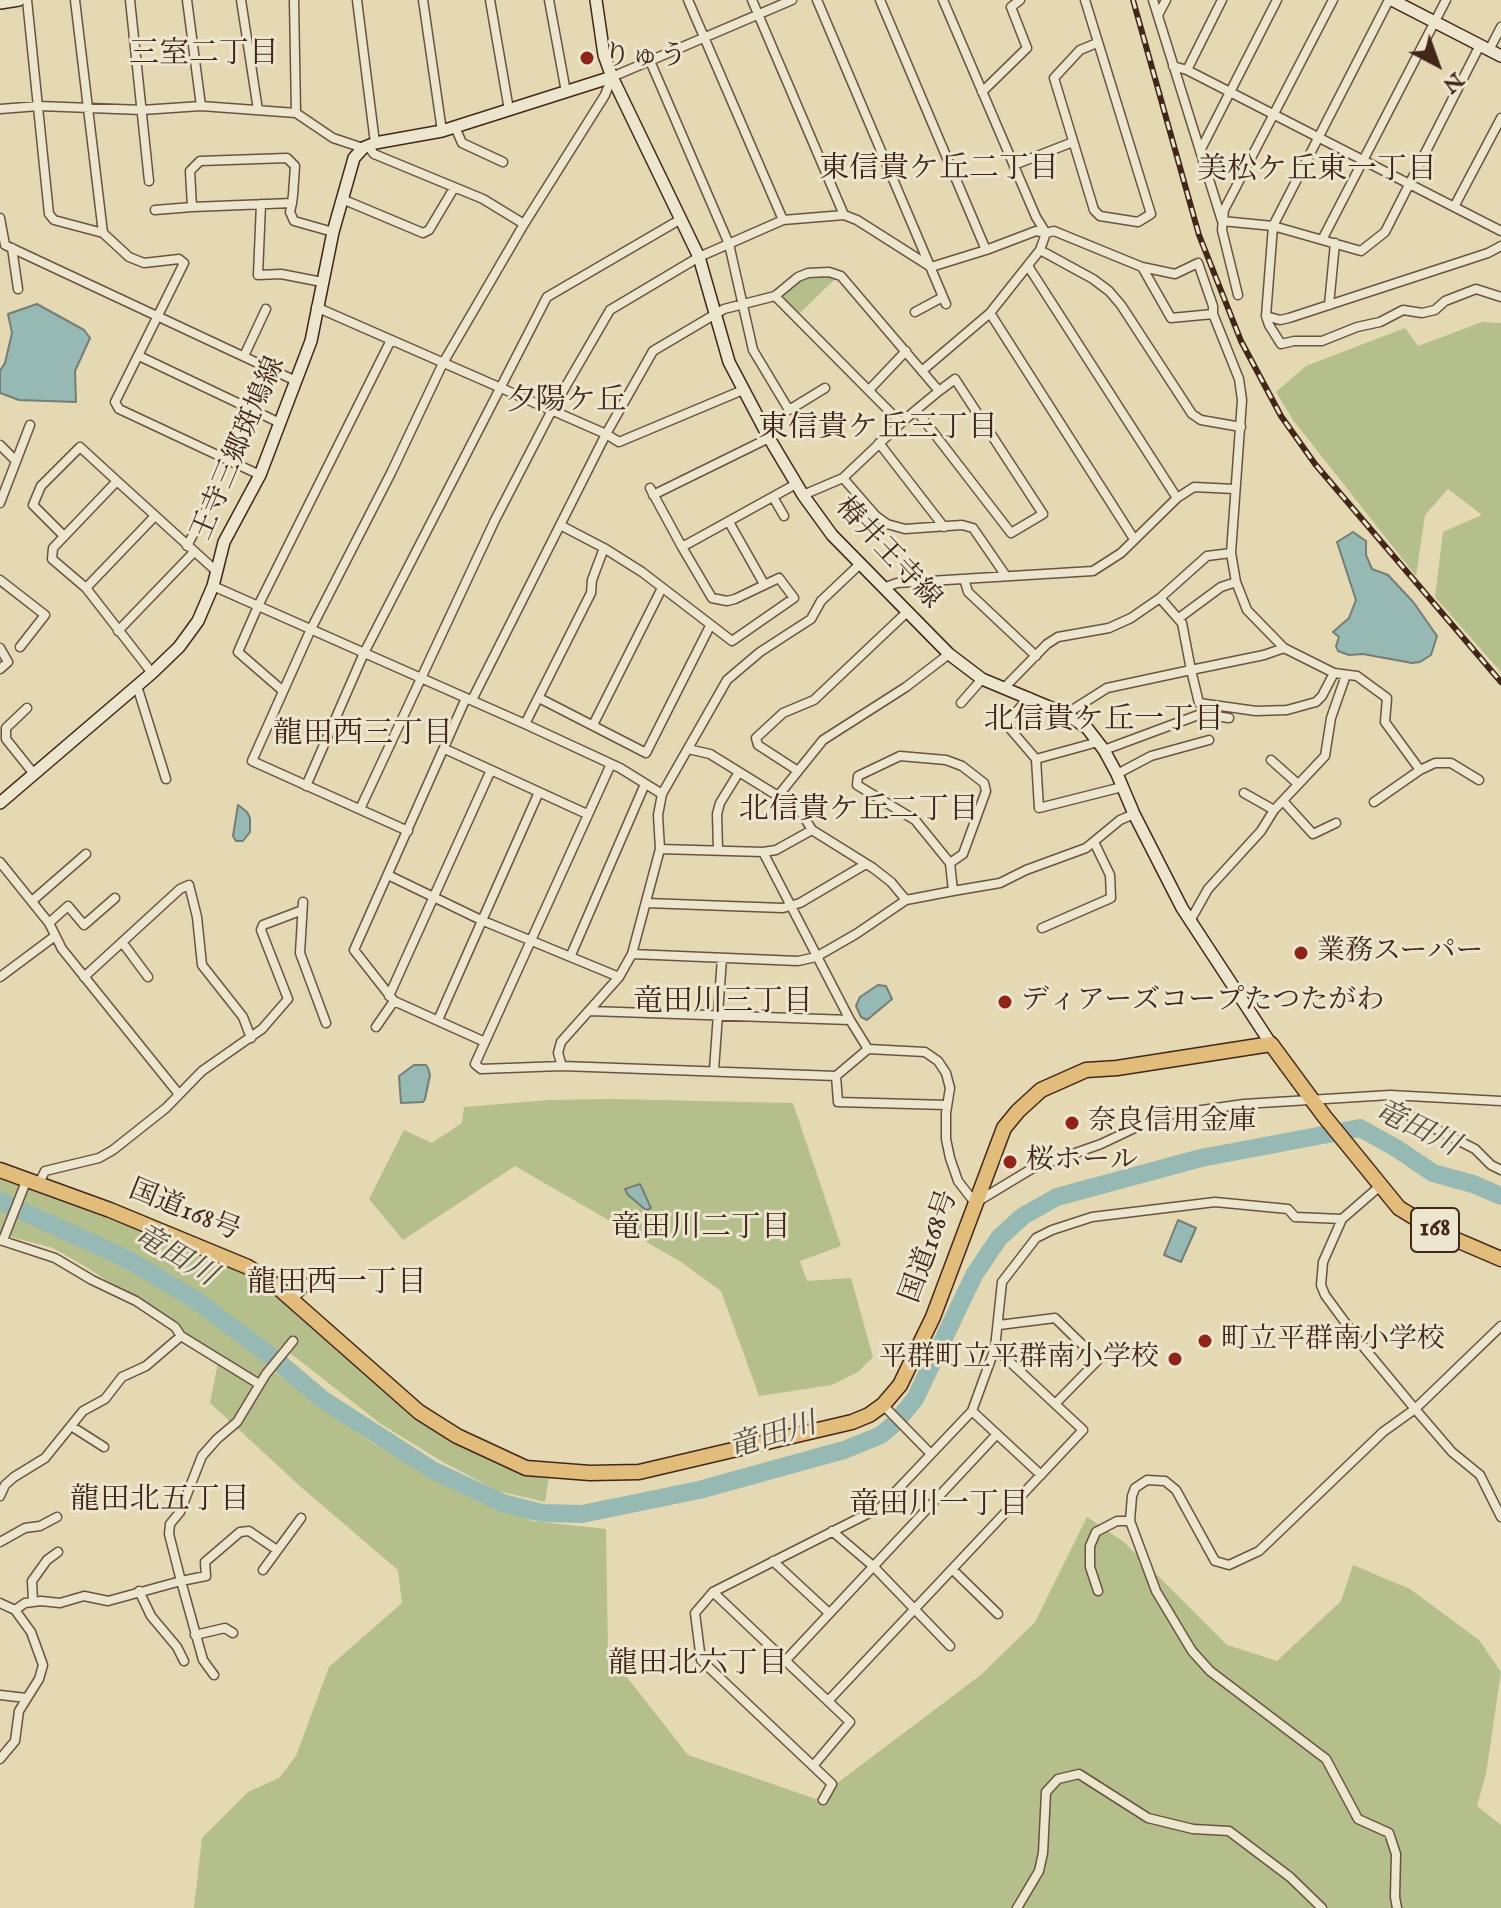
<!DOCTYPE html>
<html>
<head>
<meta charset="utf-8">
<style>
	body { margin:0 }
	#map { position:relative; width:1501px; height:1908px; overflow:hidden; background:#e4d9b3; font-family:"IM FELL English",serif }
	canvas { display:block }
	.north { position:absolute; left:1397px; top:24px; width:80px; height:80px; -webkit-text-stroke:6px #ede6ce; paint-order:stroke; rotate:139deg; font-size:22px; font-weight:700; line-height:32px; text-align:center; color:#43261a }
	.north::after { content:''; display:block; margin:auto; width:28px; height:36px; background:#43261a; clip-path:polygon(50% 0,100% 100%,50% 72%,0 100%) }
</style>
</head>
<body>
<div id="map">
<canvas width="1501" height="1908"></canvas>
<div class="north">N</div>
</div>
<script>
const c = document.querySelector('canvas').getContext('2d');
c.lineJoin = 'round';
function fill(path, color) { c.fillStyle = color; c.fill(path, 'evenodd'); }
const shape = rows => new Path2D(rows.map(r => 'M' + r).join(''));
function stroke(path, color, width, dash) { c.strokeStyle = color; c.lineWidth = width; c.lineCap = dash ? 'butt' : 'round'; c.setLineDash(dash || []); c.stroke(path); }
function write(font, color, halo, rows, align = 'center') {
  c.font = font + ' "IM FELL English","Noto Serif JP",serif'; c.lineWidth = 6; c.setLineDash([]); c.textBaseline = 'middle'; c.strokeStyle = halo; c.fillStyle = color; for (const [text, x, y, turn = 0] of rows) {
    c.save(); c.translate(x, y); c.rotate((+turn || 0) * Math.PI / 180); c.textAlign = isNaN(turn) ? turn : align; if (halo) c.strokeText(text, 0, 0); c.fillText(text, 0, 0); c.restore();
  }
}
fill(shape([
	[827,275,835,279,800,313,784,299,784,294,800,280],
	[1482,322,1501,323,1501,672,1435,597,1443,532,1482,515,1448,489,1425,515,1416,576,1293,420,1276,392,1306,366,1405,328,1418,346],
	[611,1099,793,1103,841,1246,800,1261,807,1281,851,1278,873,1357,858,1372,832,1385,759,1396,721,1291,681,1262,515,1166,403,1240,369,1199,404,1130,432,1143,462,1123,464,1107,550,1100],
	[0,1178,228,1264,261,1282,399,1404,520,1472,549,1477,545,1502,498,1491,443,1462,381,1424,281,1346,265,1365,374,1444,412,1460,532,1521,606,1529,608,1653,688,1755,816,1799,982,1674,1035,1622,1087,1517,1124,1542,1227,1645,1277,1661,1341,1601,1353,1565,1410,1589,1479,1640,1501,1672,1486,1774,1477,1806,1501,1825,1501,1908,194,1908,202,1838,248,1792,279,1778,296,1756,329,1667,402,1603,398,1570,302,1488,210,1403,219,1357,206,1350,179,1326,81,1264,53,1248,0,1234]
]), '#b5bf8b');
const water = shape([
	[37,304,84,330,90,338,75,371,76,402,19,400,0,393,0,371,5,363,12,333,8,314,37,304],
	[1353,532,1366,541,1366,555,1372,569,1388,575,1414,603,1437,636,1431,655,1420,662,1412,663,1363,654,1349,655,1338,651,1336,646,1339,637,1333,632,1349,618,1356,600,1337,542,1353,532],
	[238,805,247,812,250,818,250,832,243,841,236,841,233,836,238,805],
	[878,985,886,986,892,999,867,1020,861,1017,856,1006,860,997,878,985],
	[414,1065,426,1065,428,1068,430,1075,425,1099,423,1102,401,1103,399,1076,414,1065],
	[640,1184,651,1208,646,1210,628,1195,625,1189,640,1184],
	[1178,1220,1196,1228,1181,1262,1164,1255,1178,1220]
]);
fill(water, '#97b9b4');
stroke(water, '#757e76', 2);
stroke(shape([
	[0,1201,127,1259,196,1300,277,1361,322,1399,434,1471,503,1503,542,1513,582,1514,699,1490,844,1450,881,1435,895,1423,915,1399,974,1275,999,1238,1023,1216,1057,1197,1201,1158,1360,1128,1396,1148,1433,1173,1473,1184,1501,1196]
]), '#97b9b4', 18);
const street = shape([
	[27,0,49,214,54,220,103,233,129,257,144,263,179,259,184,263,115,402,119,409,260,475],
	[75,0,103,233],
	[130,0,149,181],
	[187,0,201,106],
	[241,0,258,110],
	[294,0,296,113],
	[357,0,375,143],
	[423,0,442,131],
	[490,0,509,110],
	[549,0,566,92],
	[688,0,783,220],
	[752,0,844,215],
	[817,0,946,304],
	[880,0,986,250],
	[1085,0,1151,214,1138,222,1100,216,1094,210,1054,78,1080,50,1097,43],
	[1153,0,1222,221,1273,226,1361,251,1385,232,1480,45],
	[1389,0,1273,226,1266,316,1269,325,1281,344,1294,341,1322,341,1357,327,1380,322,1403,310,1422,313,1435,310,1445,301,1476,289,1501,297],
	[1158,15,1166,0],
	[1489,50,1501,27],
	[650,61,729,244,753,350,789,410,825,388],
	[1173,66,1187,70,1501,231],
	[1187,70,1222,0],
	[982,92,1027,48,1011,7,1020,0],
	[0,109,39,106,142,110,201,106,296,113,333,138,363,148],
	[455,127,462,143,503,162],
	[368,146,374,154,483,199,524,224],
	[1200,151,1277,0],
	[1014,165,1073,142],
	[342,199,423,233,429,230,454,188],
	[292,203,192,207,190,171,200,161,287,158,295,166,293,195,292,203,290,212,294,221,333,232],
	[261,204,258,275,281,274,322,282],
	[1454,207,1501,118],
	[155,210,192,207],
	[0,218,5,245,296,381],
	[1323,238,1446,0],
	[12,248,18,289],
	[1040,250,1093,279,1109,291,1121,305,1192,414,1201,420,1241,427],
	[1028,266,1177,498],
	[1142,267,1175,274,1198,263,1213,306,1213,314],
	[1238,295,1222,230,1224,210,1333,0],
	[775,296,901,423],
	[1329,305,1335,243],
	[316,307,606,434,619,442,743,390],
	[915,312,943,297],
	[990,313,1134,539],
	[1266,316,1280,320,1289,318,1488,253,1501,246],
	[139,356,280,423],
	[244,356,266,309],
	[923,370,990,313,1040,250,1046,233,1036,217,943,0],
	[869,390,906,351],
	[879,443,944,527],
	[0,445,16,461],
	[843,478,876,516,887,524,905,529,962,525,973,528,1006,576],
	[650,488,682,547,796,484],
	[653,495,769,438],
	[803,495,843,478,901,423,916,410,939,391,955,379,1043,514,1011,533,916,410],
	[773,497,784,516],
	[0,503,30,425],
	[729,522,764,584],
	[560,525,604,548,642,572,732,641,794,598,779,578,735,599,727,601,712,598,682,547],
	[64,536,33,505,41,486,80,447,117,481],
	[187,546,205,512],
	[964,579,968,592,1036,656],
	[0,580,45,615,20,647],
	[213,586,525,724,620,768,662,794],
	[86,588,155,516],
	[883,588,897,583,1093,571,1121,553,1177,498,1194,487,1234,489],
	[1160,598,1182,623,1191,670,1264,655,1284,648],
	[1179,618,1221,587,1236,582],
	[118,631,194,552],
	[0,648,8,662,0,669],
	[152,673,86,588,52,559,53,548,117,481,215,570],
	[137,686,166,779],
	[1004,688,1047,644,1058,637,1109,628,1131,618,1160,598,1207,556,1231,553],
	[283,691,238,652,258,606,391,340],
	[1029,697,1006,724,1036,759],
	[466,698,354,950,394,1001,485,1042],
	[539,698,646,753,710,626],
	[472,700,606,434,653,351,724,309,775,296,798,277,808,273,829,272,841,276,939,391],
	[961,703,982,679],
	[27,708,6,728,6,739,34,774],
	[1066,714,1107,688,1191,670,1199,703,1256,711,1287,710,1316,702,1322,696,1334,673],
	[525,724,591,593,592,580,604,548],
	[593,725,662,588],
	[1098,742,1036,759,1039,808,1122,787],
	[445,749,587,814],
	[688,749,710,754,799,809,812,830,873,868,891,882,906,900],
	[1104,750,1201,714,1229,718],
	[900,756,946,760,962,766,984,783,986,791,963,854,950,863,915,820,857,785,858,776,900,756],
	[1271,760,1298,784],
	[611,764,475,1064,481,1069,562,1066,836,1076,868,1049],
	[798,771,758,745,756,738,783,713,814,700,906,613],
	[1117,774,1151,756,1209,740],
	[306,786,364,653,547,297,681,219],
	[1244,793,1274,810],
	[778,796,823,740,906,687,949,654],
	[1283,801,1313,834,1336,823],
	[1374,802,1420,770,1435,763,1451,763,1479,780],
	[360,809,495,520,552,410,610,310,699,257,783,220,844,215,857,220,931,267,986,250,1036,231,1046,233,1054,231,1142,267,1171,318,1213,314,1239,379,1242,400,1231,553,1236,582,1247,610,1284,648,1334,673,1357,676,1387,698,1385,722,1420,770],
	[408,831,252,761,311,629,391,473,443,363,524,224,605,95,612,77,792,0],
	[660,849,763,852,850,1020,868,1049,925,1052,938,1061,946,1073,950,1088,946,1113,946,1139,950,1158,958,1181,975,1203,1033,1168,1101,1144,1160,1116,1244,1104,1390,1095,1501,1101],
	[718,849,717,814,720,803,739,772],
	[763,852,776,850,812,830],
	[0,862,49,923,62,949,178,1093],
	[388,875,481,920,619,977],
	[953,891,1000,883,1026,870,1086,848,1120,820,1134,814],
	[32,901,86,854],
	[303,902,300,953,326,1023],
	[646,903,783,908,800,903,866,864],
	[1190,921,1208,889,1261,831,1274,810,1325,756,1331,718,1346,675],
	[49,923,68,906,84,925,115,898],
	[1042,928,1111,898,1110,875,1094,842],
	[122,942,148,977],
	[632,954,798,961,816,957,856,934,906,900,953,891,950,863],
	[571,955,645,784],
	[0,977,55,936],
	[84,977,180,889,189,885,197,917,202,965,243,1017,251,1038],
	[389,996,491,770],
	[590,1011,850,1020],
	[438,1020,539,792],
	[376,1027,394,1001],
	[562,1066,558,1053,561,1042,619,977,632,954,660,849,658,815,662,794,727,680,760,652,811,619,821,601,860,564],
	[714,1070,722,958],
	[836,1076,838,1102,947,1105],
	[1390,1096,1410,1116,1475,1149,1491,1165,1501,1170],
	[39,1183,45,1171,99,1158,113,1150,166,1108,202,1071,262,1029,288,999,261,930,263,925,300,911],
	[1380,1186,1342,1219,1323,1262,1321,1285,1325,1295,1361,1344,1415,1409,1452,1452,1480,1475,1501,1517],
	[0,1240,55,1258,92,1280,136,1301,175,1327,181,1336,259,1384],
	[3,1240,27,1179],
	[292,1300,313,1279],
	[999,1325,1055,1318,1098,1360,1055,1404],
	[995,1348,1002,1282,1036,1238,1052,1230,1092,1217,1215,1202,1288,1209,1295,1217,1342,1219],
	[883,1405,931,1454],
	[972,1411,1041,1475],
	[71,1426,104,1447],
	[0,1496,5,1485,14,1477,45,1458,83,1411,105,1399,122,1377,146,1366,181,1336],
	[832,1531,873,1566,950,1646],
	[0,1542,25,1528,40,1526,57,1517],
	[773,1561,829,1613],
	[952,1569,998,1614],
	[263,1570,301,1518],
	[139,1591,151,1616,177,1647,184,1661],
	[1098,1591,1090,1567,1090,1546,1096,1532,1117,1521,1130,1521],
	[713,1592,850,1722,813,1766,701,1660,695,1613,713,1592,881,1507,972,1411,995,1348,1083,1430,829,1700],
	[33,1602,32,1581,47,1560,58,1552],
	[0,1603,15,1610,31,1632,43,1665,39,1679,19,1711,15,1741,0,1759],
	[15,1610,25,1603,41,1601,60,1603,84,1596,108,1601,181,1581,169,1534,170,1524,180,1512,202,1456,217,1439,237,1422,266,1374,293,1341],
	[195,1635,225,1628,233,1633],
	[786,1660,997,1434],
	[214,1675,203,1660,181,1581,206,1576,205,1562,240,1532,249,1531,277,1550],
	[0,1695,26,1698],
	[813,1766,832,1784,823,1800],
	[1017,1908,1039,1871,1043,1853,1046,1792,1058,1779,1079,1774,1148,1818,1193,1829,1229,1831,1290,1877,1322,1908],
	[1397,1908,1395,1897,1396,1854,1389,1833,1358,1819,1326,1759,1210,1671,1192,1651,1156,1591,1130,1521,1132,1496,1135,1488,1147,1480,1165,1481,1176,1490,1215,1561,1229,1565,1259,1551,1383,1432,1415,1409,1501,1326]
]);
const secondary = shape([
	[596,0,604,55,612,77,699,257,729,362,769,438,803,495,832,535,949,654,982,679,1066,714,1087,728,1104,750,1117,774,1134,814,1182,908,1271,1044],
	[1392,0,1501,56],
	[0,3,19,0],
	[0,803,152,673,179,647,198,621,213,586,224,542,260,475,311,341,333,232,354,158,363,148,375,143,442,131,612,77]
]);
const highway = shape([
	[0,1170,110,1210,248,1267,275,1285,419,1412,457,1436,526,1468,590,1473,639,1472,852,1422,869,1415,883,1405,900,1385,933,1317,1004,1128,1018,1111,1041,1090,1086,1070,1117,1068,1271,1044,1324,1116,1399,1208,1438,1232,1501,1259]
]);
stroke(street, '#6b5340', 11);
stroke(secondary, '#43261a', 14);
stroke(highway, '#43261a', 17);
stroke(street, '#ede6ce', 8);
stroke(secondary, '#ede6ce', 11);
stroke(highway, '#e2bc7a', 14);
const rail = shape([
	[1133,0,1199,235,1241,341,1281,416,1315,464,1501,682]
]);
stroke(rail, '#43261a', 6);
stroke(rail, '#ede6ce', 3, [9]);
for (const [x, y, r, color] of [
	[587,58,8,"#8f2418"],
	[1301,953,8,"#8f2418"],
	[1005,1002,8,"#8f2418"],
	[1072,1123,8,"#8f2418"],
	[1010,1162,8,"#8f2418"],
	[1205,1341,8,"#8f2418"],
	[1175,1359,8,"#8f2418"]
]) { const dot = new Path2D(); dot.arc(x, y, r, 0, 2 * Math.PI); c.fillStyle = color; c.fill(dot); stroke(dot, '#ede6ce', 3); }
for (const [x, y, w] of [
	[1435,1230,48]
]) { const box = new Path2D(); box.roundRect(x - w / 2, y - 22, w, 44, 6); c.fillStyle = '#ede6ce'; c.fill(box); stroke(box, '#43261a', 2); }
write('bold 26px', '#43261a', null, [
	["168",1435,1230]
]);
write('28px', '#43261a', '#ede6ce', [
	["りゅう",603,58],
	["業務スーパー",1317,953],
	["ディアーズコープたつたがわ",1021,1002],
	["奈良信用金庫",1088,1123],
	["桜ホール",1026,1162],
	["町立平群南小学校",1221,1341],
	["平群町立平群南小学校",1159,1359,"right"]
], 'left');
write('28px', '#43261a', '#ede6ce', [
	["王寺三郷斑鳩線",240,449,-67],
	["椿井王寺線",887,554,47],
	["国道168号",184,1212,22],
	["国道168号",931,1247,-70]
]);
write('30px', '#43261a', '#ede6ce', [
	["三室二丁目",204,56],
	["東信貴ケ丘二丁目",939,171],
	["美松ケ丘東一丁目",1317,172],
	["夕陽ケ丘",566,403],
	["東信貴ケ丘三丁目",878,430],
	["北信貴ケ丘一丁目",1104,722],
	["龍田西三丁目",363,736],
	["北信貴ケ丘二丁目",859,812],
	["竜田川三丁目",723,1004],
	["竜田川二丁目",701,1230],
	["龍田西一丁目",337,1285],
	["龍田北五丁目",160,1502],
	["竜田川一丁目",939,1507],
	["龍田北六丁目",698,1666]
]);
write('italic 30px', '#584b40', '#ede6ce', [
	["竜田川",1416,1130,26],
	["竜田川",174,1257,31],
	["竜田川",773,1438,-17]
]);
</script>
</body>
</html>
